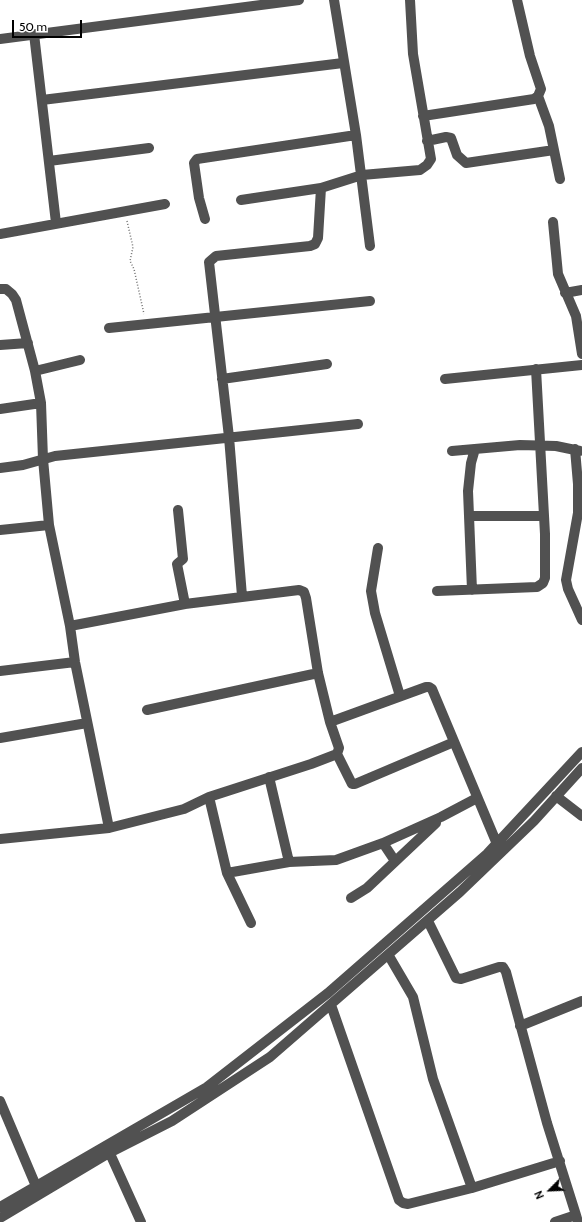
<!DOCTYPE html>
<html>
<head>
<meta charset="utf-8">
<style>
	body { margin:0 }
	#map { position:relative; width:582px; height:1222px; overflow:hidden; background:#fff; font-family:Cabin,sans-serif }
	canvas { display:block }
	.north { position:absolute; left:530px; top:1170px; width:40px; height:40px; -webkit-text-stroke:3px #fff; paint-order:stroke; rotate:246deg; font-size:11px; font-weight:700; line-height:16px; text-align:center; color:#000 }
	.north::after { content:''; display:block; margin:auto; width:14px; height:18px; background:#000; clip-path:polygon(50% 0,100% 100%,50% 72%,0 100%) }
	.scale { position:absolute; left:12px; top:20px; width:70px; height:18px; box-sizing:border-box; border:2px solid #000; border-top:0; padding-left:5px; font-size:12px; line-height:14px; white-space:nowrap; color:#000; -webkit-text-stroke:3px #fff; paint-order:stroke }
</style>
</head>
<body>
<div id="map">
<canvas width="582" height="1222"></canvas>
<div class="north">N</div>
<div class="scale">50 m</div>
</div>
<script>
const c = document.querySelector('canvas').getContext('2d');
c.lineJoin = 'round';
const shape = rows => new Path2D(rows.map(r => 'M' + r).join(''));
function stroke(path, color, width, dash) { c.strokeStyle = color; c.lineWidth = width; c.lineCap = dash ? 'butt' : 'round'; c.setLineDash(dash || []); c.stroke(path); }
stroke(shape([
	[127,221,133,247,130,261,134,269,144,314]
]), '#737373', 1.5, [1, 2]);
stroke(shape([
	[334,0,356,135,370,246],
	[34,34,56,223],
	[0,39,299,0],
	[538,96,549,126,560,179],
	[42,100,343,63],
	[423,116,534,99,538,96,541,89,530,56,517,0],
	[427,141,446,137,451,138,457,155,466,163,554,150],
	[49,161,149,148],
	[241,200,321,188],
	[205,219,199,198,194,163,197,159,356,135],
	[553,222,558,274,576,316,582,354],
	[0,234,165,204],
	[0,289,6,289,12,294,16,300,35,371,41,403,43,459,49,525,70,626],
	[565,293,582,290],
	[109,328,370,301],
	[0,345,28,343],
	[35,371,80,360],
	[222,379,327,364],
	[445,379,582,365],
	[0,409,41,403],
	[575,449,578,484,578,513,566,580,568,589,582,620],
	[452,451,520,445,556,446,580,451],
	[0,468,23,465,55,456,358,424],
	[178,510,183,559,177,564,185,604],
	[469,516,544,516],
	[0,530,49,525],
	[378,548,371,591,375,613,400,696],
	[472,590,468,491,471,463,475,449],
	[437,591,537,587,543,583,545,578,545,534,536,369],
	[242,596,229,437,209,262,216,256,310,246,315,244,318,238,321,188,362,175,420,170,427,165,431,159,413,54,410,0],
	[0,671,75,662],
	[147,710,318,673],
	[330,722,339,748,337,754,311,764,209,797,184,809,109,828,75,662,70,626,185,604,299,590,304,592,306,598,318,673,330,722,426,687,429,687,432,689,497,844],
	[0,738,87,723],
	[337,754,352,784,355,784,454,742],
	[269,777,289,862],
	[556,796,582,816],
	[209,797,227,873,251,923],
	[0,839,109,828],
	[395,861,383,843,441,817,477,798],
	[227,873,289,862,336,860,383,843],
	[351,898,367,888,436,823],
	[428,921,456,978,461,979,499,967,503,967,506,972,547,1123,576,1215],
	[389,956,413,997,433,1079,472,1188],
	[331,1005,399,1200,403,1203,408,1204,472,1188,560,1161],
	[520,1026,582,1001],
	[0,1101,36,1186],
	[107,1147,141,1222],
	[0,1207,207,1087,328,993,487,854,582,752],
	[0,1218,109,1153,172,1121,270,1057,460,892,534,821,582,768],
	[555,1222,576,1215,578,1222]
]), '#515151', 10);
</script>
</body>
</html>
